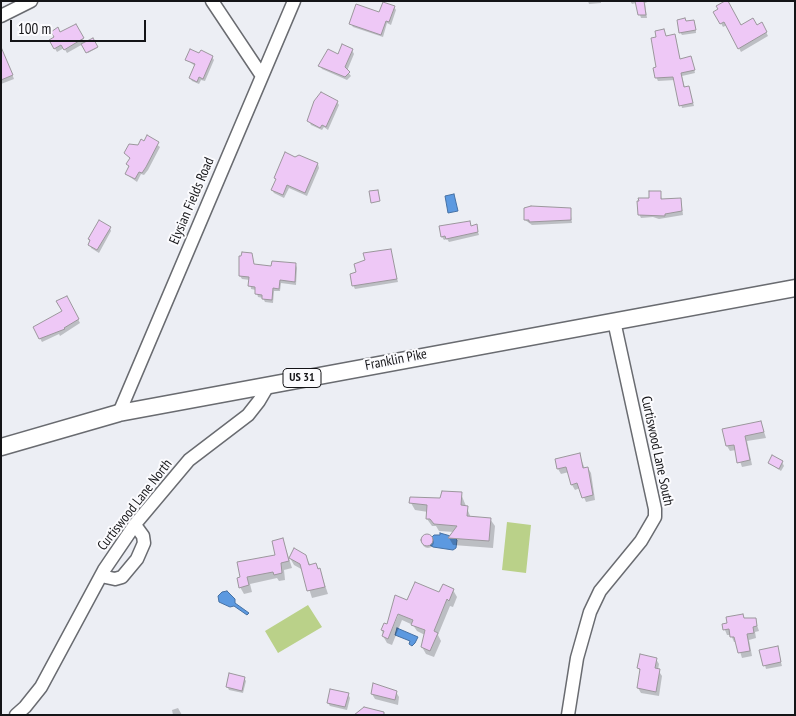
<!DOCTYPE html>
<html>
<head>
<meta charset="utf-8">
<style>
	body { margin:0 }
	#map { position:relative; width:796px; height:716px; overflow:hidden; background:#eceef4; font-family:"PT Sans Narrow",sans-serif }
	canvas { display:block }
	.frame { position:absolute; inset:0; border:2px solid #141417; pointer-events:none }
	.scale { position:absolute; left:10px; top:20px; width:136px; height:22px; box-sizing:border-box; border:2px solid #141417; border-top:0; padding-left:6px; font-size:15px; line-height:18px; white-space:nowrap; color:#141417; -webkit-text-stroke:4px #fbfbfe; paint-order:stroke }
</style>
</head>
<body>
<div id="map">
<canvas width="796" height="716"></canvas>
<div class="frame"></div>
<div class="scale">100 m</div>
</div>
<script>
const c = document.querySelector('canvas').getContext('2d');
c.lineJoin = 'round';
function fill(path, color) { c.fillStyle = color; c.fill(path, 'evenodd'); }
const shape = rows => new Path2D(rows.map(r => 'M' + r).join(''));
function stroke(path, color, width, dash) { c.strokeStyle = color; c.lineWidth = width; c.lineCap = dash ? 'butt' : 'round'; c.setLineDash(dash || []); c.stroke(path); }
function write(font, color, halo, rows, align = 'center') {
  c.font = font + ' "PT Sans Narrow",sans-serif'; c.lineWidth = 4; c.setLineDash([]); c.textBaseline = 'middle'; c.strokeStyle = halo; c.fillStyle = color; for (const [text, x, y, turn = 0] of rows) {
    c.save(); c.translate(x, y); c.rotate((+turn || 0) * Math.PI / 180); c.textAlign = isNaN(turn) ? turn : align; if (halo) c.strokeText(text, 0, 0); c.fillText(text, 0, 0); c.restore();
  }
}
fill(shape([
	[507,522,531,525,526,573,502,570],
	[308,605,322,627,278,653,265,631]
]), '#bad189');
const water = shape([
	[454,194,458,211,448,213,445,196,454,194],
	[440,533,454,537,457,540,456,548,453,550,433,547,430,545,431,538,434,535,440,535,440,533],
	[227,591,235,599,235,603,249,613,247,615,234,606,230,607,219,602,218,596,222,592,227,591],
	[397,628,418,637,415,643,412,646,409,644,410,641,395,635,397,628]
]);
fill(water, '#5c99e0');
stroke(water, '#4671a4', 1);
fill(shape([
	[588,1,601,1,601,3,589,4],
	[630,1,650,1,645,3,647,18,641,18,636,3,632,4],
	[394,7,396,10,391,25,387,23,383,37,353,27,351,24],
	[715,12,740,27,756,27,762,24,768,36,741,52,727,25,723,27],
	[686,22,695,24,696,33,682,35,680,32],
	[76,26,85,43,92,39,97,48,88,53,83,44,67,53,64,48,57,52,50,40],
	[664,31,666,37,675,35,676,38,680,60,691,58,692,61,695,73,682,76,685,88,688,87,690,91,694,106,682,108,675,80,658,81,656,77,658,38],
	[352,50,354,54,347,71,351,76,347,80,322,69,320,66],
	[212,57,214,60,205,81,201,80,199,84,192,81,190,78,195,66,187,60],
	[1,62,8,64,14,79,1,84],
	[337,102,339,105,328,130,324,127,322,130,311,125,309,121],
	[147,137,160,147,148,170,144,175,141,174,137,182,126,174,131,159,125,153,144,142],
	[299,156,318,164,319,168,307,196,289,188,284,198,274,193,272,190,277,181,275,178],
	[660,192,662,200,681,199,683,215,659,219,653,217,641,218,639,214,651,199],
	[570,209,572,223,532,225,525,220],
	[469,222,471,227,476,226,479,235,449,242,447,239,444,240,442,237],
	[110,228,111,231,99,253,91,248,89,239],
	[390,250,398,282,355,289,353,285,358,273],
	[251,255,254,265,273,267,296,265,297,268,296,285,281,283,280,291,274,291,273,303,265,302,263,298,258,297,256,290,251,289,250,280,242,279,240,276],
	[67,297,80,323,60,336,59,334,42,342,34,328,63,312],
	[761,422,766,438,747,441,752,465,742,467,736,450,730,451,727,446],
	[579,454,585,469,588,468,591,473,595,500,586,502,580,488,575,490,572,485,569,472,561,474,558,469],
	[782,462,784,466,781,471,769,463],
	[461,494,471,518,490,519,495,526,493,548,453,545,449,538,454,532,439,531,436,526,432,526,427,519,428,512,415,510,411,503,441,499],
	'422 542a6 6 0 1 1 12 0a6 6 0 1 1-12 0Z',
	[283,540,292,568,284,570,285,580,279,581,277,578,250,584,252,592,244,594,240,587,242,578,276,556],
	[305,556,311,566,316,565,320,570,328,594,312,598,303,570,294,565,290,558],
	[416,584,440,594,443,586,453,590,457,597,453,607,450,606,438,635,441,641,434,657,426,654,422,647,425,635,417,631,413,625,402,620,392,645,387,643,383,636,382,630,385,624,387,625,396,596,408,601],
	[399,608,401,609,389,636,390,630],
	[742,615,745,619,755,619,759,631,755,632,756,638,749,640,752,656,742,658,737,642,734,642,731,635,727,635,723,625],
	[777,647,782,666,766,669,761,650],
	[656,659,659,664,658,670,662,676,659,696,641,693,638,688,641,672,638,668],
	[244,678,246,681,243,693,229,690,227,686],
	[396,692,399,697,398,705,375,699,372,694],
	[348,694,350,698,347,710,330,706,328,703],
	[178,708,182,715,173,715,172,710]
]), '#0003');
const building = shape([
	[635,1,644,1,646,15,638,15,635,1],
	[725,1,728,1,741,25,753,18,757,25,762,22,767,32,738,49,724,22,720,24,713,12,718,9,716,6,725,1],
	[383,2,395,6,389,22,386,21,381,35,349,24,356,4,379,12,383,2],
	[685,18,686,21,694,20,696,30,679,33,677,20,685,18],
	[76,24,84,38,64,50,61,45,54,49,49,40,54,37,51,32,58,27,60,32,76,24],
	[664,29,666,36,675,34,680,59,691,56,695,70,681,73,684,87,689,86,693,103,679,106,673,77,655,78,653,68,656,67,651,38,656,37,655,31,664,29],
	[93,38,98,47,86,53,81,44,93,38],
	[342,44,353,49,345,67,350,72,345,77,318,66,328,49,338,54,342,44],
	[1,47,13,75,1,80,1,47],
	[190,49,199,53,201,50,213,56,203,79,199,77,197,82,189,78,195,64,185,60,190,49],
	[321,92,338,101,326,127,322,125,320,128,307,121,314,101,321,92],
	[147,135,159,142,146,167,142,173,139,172,135,179,125,174,129,166,126,164,130,158,124,153,129,144,138,145,141,139,144,141,147,135],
	[285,152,295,157,299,155,318,163,305,193,287,185,283,195,271,190,276,179,274,178,285,152],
	[378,190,380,201,371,203,369,191,378,190],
	[649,191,661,191,661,199,681,198,682,211,665,214,665,216,638,215,637,201,639,201,638,198,649,198,649,191],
	[531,206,571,208,571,220,529,222,529,220,524,220,524,208,531,206],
	[99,220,111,227,97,250,88,245,90,240,88,239,99,220],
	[470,221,471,226,477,224,478,232,446,239,445,236,441,237,439,226,470,221],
	[391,249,397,279,352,286,350,274,356,272,354,264,365,260,363,253,391,249],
	[242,252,252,253,254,264,271,266,272,261,296,263,295,282,280,280,279,289,273,288,272,300,262,299,262,295,255,294,255,287,248,286,249,277,239,276,239,256,241,256,242,252],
	[67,296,79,319,64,328,65,329,39,339,33,327,62,311,56,301,67,296],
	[761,421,764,432,745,436,750,460,737,463,734,445,726,446,722,429,761,421],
	[580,453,583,468,588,467,593,495,582,498,577,483,571,485,566,467,557,469,555,459,580,453],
	[772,455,783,461,779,469,768,463,772,455],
	[442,491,462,492,461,505,468,506,467,516,491,518,489,541,448,538,457,526,434,524,430,519,426,519,427,505,409,503,410,497,440,498,442,491],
	'421 540a6 6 0 1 1 12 0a6 6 0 1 1-12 0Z',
	[283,538,289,561,281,563,282,573,274,575,273,572,247,577,249,585,239,588,237,578,240,577,237,562,275,555,272,541,283,538],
	[294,548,306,555,309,565,316,563,318,569,320,568,325,587,307,591,300,564,289,558,294,548],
	[415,582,439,592,443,584,454,589,449,601,447,599,434,631,438,633,430,651,421,647,425,630,411,625,413,620,398,614,388,639,382,636,384,631,381,630,384,623,387,624,395,595,407,600,415,582],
	[743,614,744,618,756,618,757,626,753,627,754,633,747,634,750,651,738,653,734,637,730,637,729,629,723,630,722,624,727,623,726,617,743,614],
	[778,646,781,662,763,666,759,650,778,646],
	[640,654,657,658,655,668,660,669,656,692,637,688,640,669,637,668,640,654],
	[229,673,245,677,242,691,226,687,229,673],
	[373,683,397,691,395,700,371,694,373,683],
	[330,689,349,693,345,707,327,703,330,689],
	[364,707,384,712,384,715,354,715,364,707]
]);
fill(building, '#eec8f6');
stroke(building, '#9b979c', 1);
const minor = shape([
	[212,1,262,76],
	[1,16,31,1],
	[119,413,294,1],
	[101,576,115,579,122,577,137,559,144,543,143,536,135,525],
	[16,715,25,707,41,687,104,570,136,523,189,460,248,415,259,401,269,384],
	[568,715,577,658,590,612,600,591,641,541,655,517,655,509,614,321]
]);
const major = shape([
	[1,447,119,413,795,288]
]);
stroke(minor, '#696b70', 15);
stroke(major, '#696b70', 19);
stroke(minor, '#fff', 12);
stroke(major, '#fff', 16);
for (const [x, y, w] of [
	[302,378,38]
]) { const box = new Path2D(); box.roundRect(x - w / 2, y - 9.5, w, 19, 4); c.fillStyle = '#fbfbfe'; c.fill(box); stroke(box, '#141417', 1); }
write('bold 12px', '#141417', null, [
	["US 31",302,378]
]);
write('14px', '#141417', '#fbfbfe', [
	["Elysian Fields Road",192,201,-67],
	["Franklin Pike",396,360,-11],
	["Curtiswood Lane South",657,451,78],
	["Curtiswood Lane North",135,505,-52]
]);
</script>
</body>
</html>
